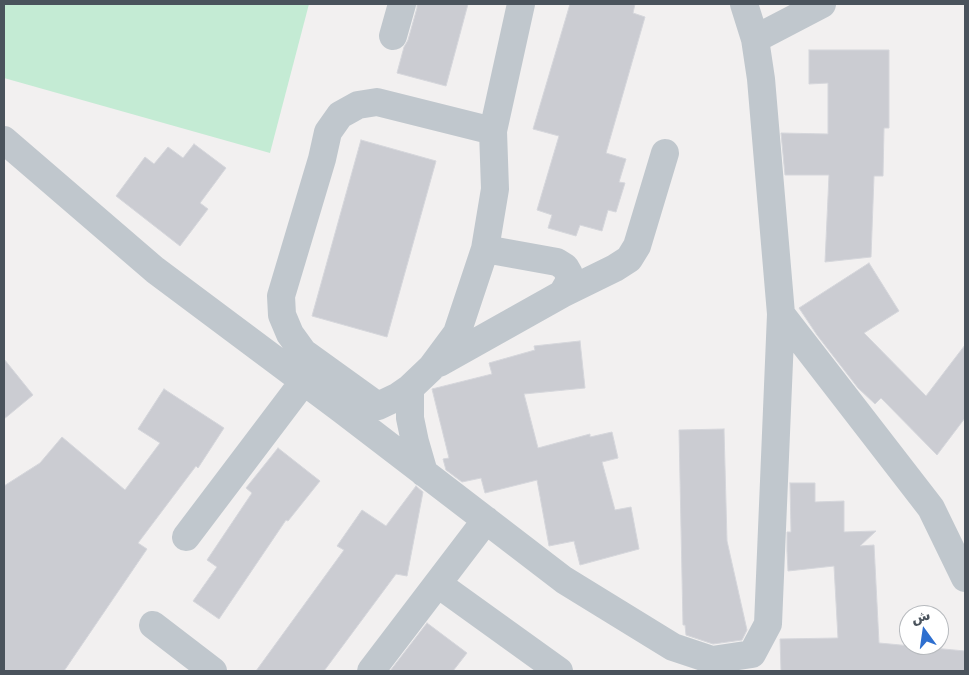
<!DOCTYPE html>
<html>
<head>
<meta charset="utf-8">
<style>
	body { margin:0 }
	#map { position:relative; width:969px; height:675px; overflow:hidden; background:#f2f0f0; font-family:"DejaVu Sans",Cairo,sans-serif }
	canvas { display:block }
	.frame { position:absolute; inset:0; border:5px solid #4a535c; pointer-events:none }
	.north { position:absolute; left:899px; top:605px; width:50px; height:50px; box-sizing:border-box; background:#fff; border:1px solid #b7babe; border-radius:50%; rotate:346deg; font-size:14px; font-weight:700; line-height:20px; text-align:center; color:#4a535c }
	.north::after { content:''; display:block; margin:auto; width:18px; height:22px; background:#2e6fcf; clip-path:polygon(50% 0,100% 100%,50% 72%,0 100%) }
</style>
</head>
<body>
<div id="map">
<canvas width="969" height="675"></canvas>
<div class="frame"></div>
<div class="north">ش</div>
</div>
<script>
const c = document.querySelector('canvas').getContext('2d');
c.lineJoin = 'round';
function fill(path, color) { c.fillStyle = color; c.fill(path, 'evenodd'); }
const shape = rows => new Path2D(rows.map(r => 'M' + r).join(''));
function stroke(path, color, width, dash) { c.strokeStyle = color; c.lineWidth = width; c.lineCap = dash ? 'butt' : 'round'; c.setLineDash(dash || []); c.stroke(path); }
fill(shape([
	[4,4,309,4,270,153,4,78]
]), '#c4ebd4');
const building = shape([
	[417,4,468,4,446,86,397,73,404,47,408,40,417,8,417,4],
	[570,4,635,4,633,13,645,17,606,153,626,159,619,182,625,183,616,212,608,210,602,231,580,225,576,236,548,228,552,215,537,210,559,136,533,129,570,4],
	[809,50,889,50,889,128,884,128,883,176,874,176,871,257,825,262,829,175,785,175,781,133,828,134,828,83,809,84,809,50],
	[361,140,436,161,387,337,312,316,361,140],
	[194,144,226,168,200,203,208,209,180,246,116,196,145,157,154,164,168,147,183,158,194,144],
	[869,263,899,311,864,333,926,396,965,345,965,418,937,455,881,398,875,404,858,388,817,335,799,308,869,263],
	[580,341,585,388,524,394,538,448,590,434,590,437,612,432,618,458,602,462,615,510,631,507,639,549,580,565,574,541,549,546,537,480,485,493,481,478,462,482,446,470,443,459,449,458,432,389,492,374,489,363,535,350,534,346,580,341],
	[4,359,33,395,4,419,4,359],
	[164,389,224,428,198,468,196,466,138,543,147,549,64,671,4,671,4,486,40,463,62,437,125,490,160,443,138,429,164,389],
	[724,429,727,541,747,630,742,640,713,644,686,635,685,625,683,625,679,430,724,429],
	[278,448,320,481,288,521,286,520,219,619,193,601,217,567,207,560,252,493,246,488,278,448],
	[790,483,815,483,815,502,844,501,844,532,876,531,860,546,874,545,879,643,965,651,965,671,781,671,780,639,838,638,834,566,788,571,787,551,787,532,791,532,790,483],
	[416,486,423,492,407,576,396,574,324,671,256,671,344,550,337,546,362,510,386,526,416,486],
	[427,623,467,653,453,671,390,671,427,623]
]);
fill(building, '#cbccd2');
stroke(building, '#d5d6db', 1);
stroke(shape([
	[393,36,402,4],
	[755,39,822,4],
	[4,140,155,270,341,409,564,580,673,647,712,660,752,654,768,624,781,314,761,79,755,39,744,4],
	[562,294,615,268,629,259,637,246,665,153],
	[781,314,931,508,965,578],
	[439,363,562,294,569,282,569,274,565,267,557,262,485,249],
	[410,388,410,418,415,442,424,473],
	[378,406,303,352,290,334,282,315,281,296,322,159,328,132,340,115,358,105,377,102,493,131],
	[360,410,378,406,397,397,410,388,431,368,457,333,485,249,495,189,493,131,521,4],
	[186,537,304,381],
	[438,584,559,671],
	[153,625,213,671],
	[371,671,486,520]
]), '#c0c7cd', 28);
</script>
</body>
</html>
